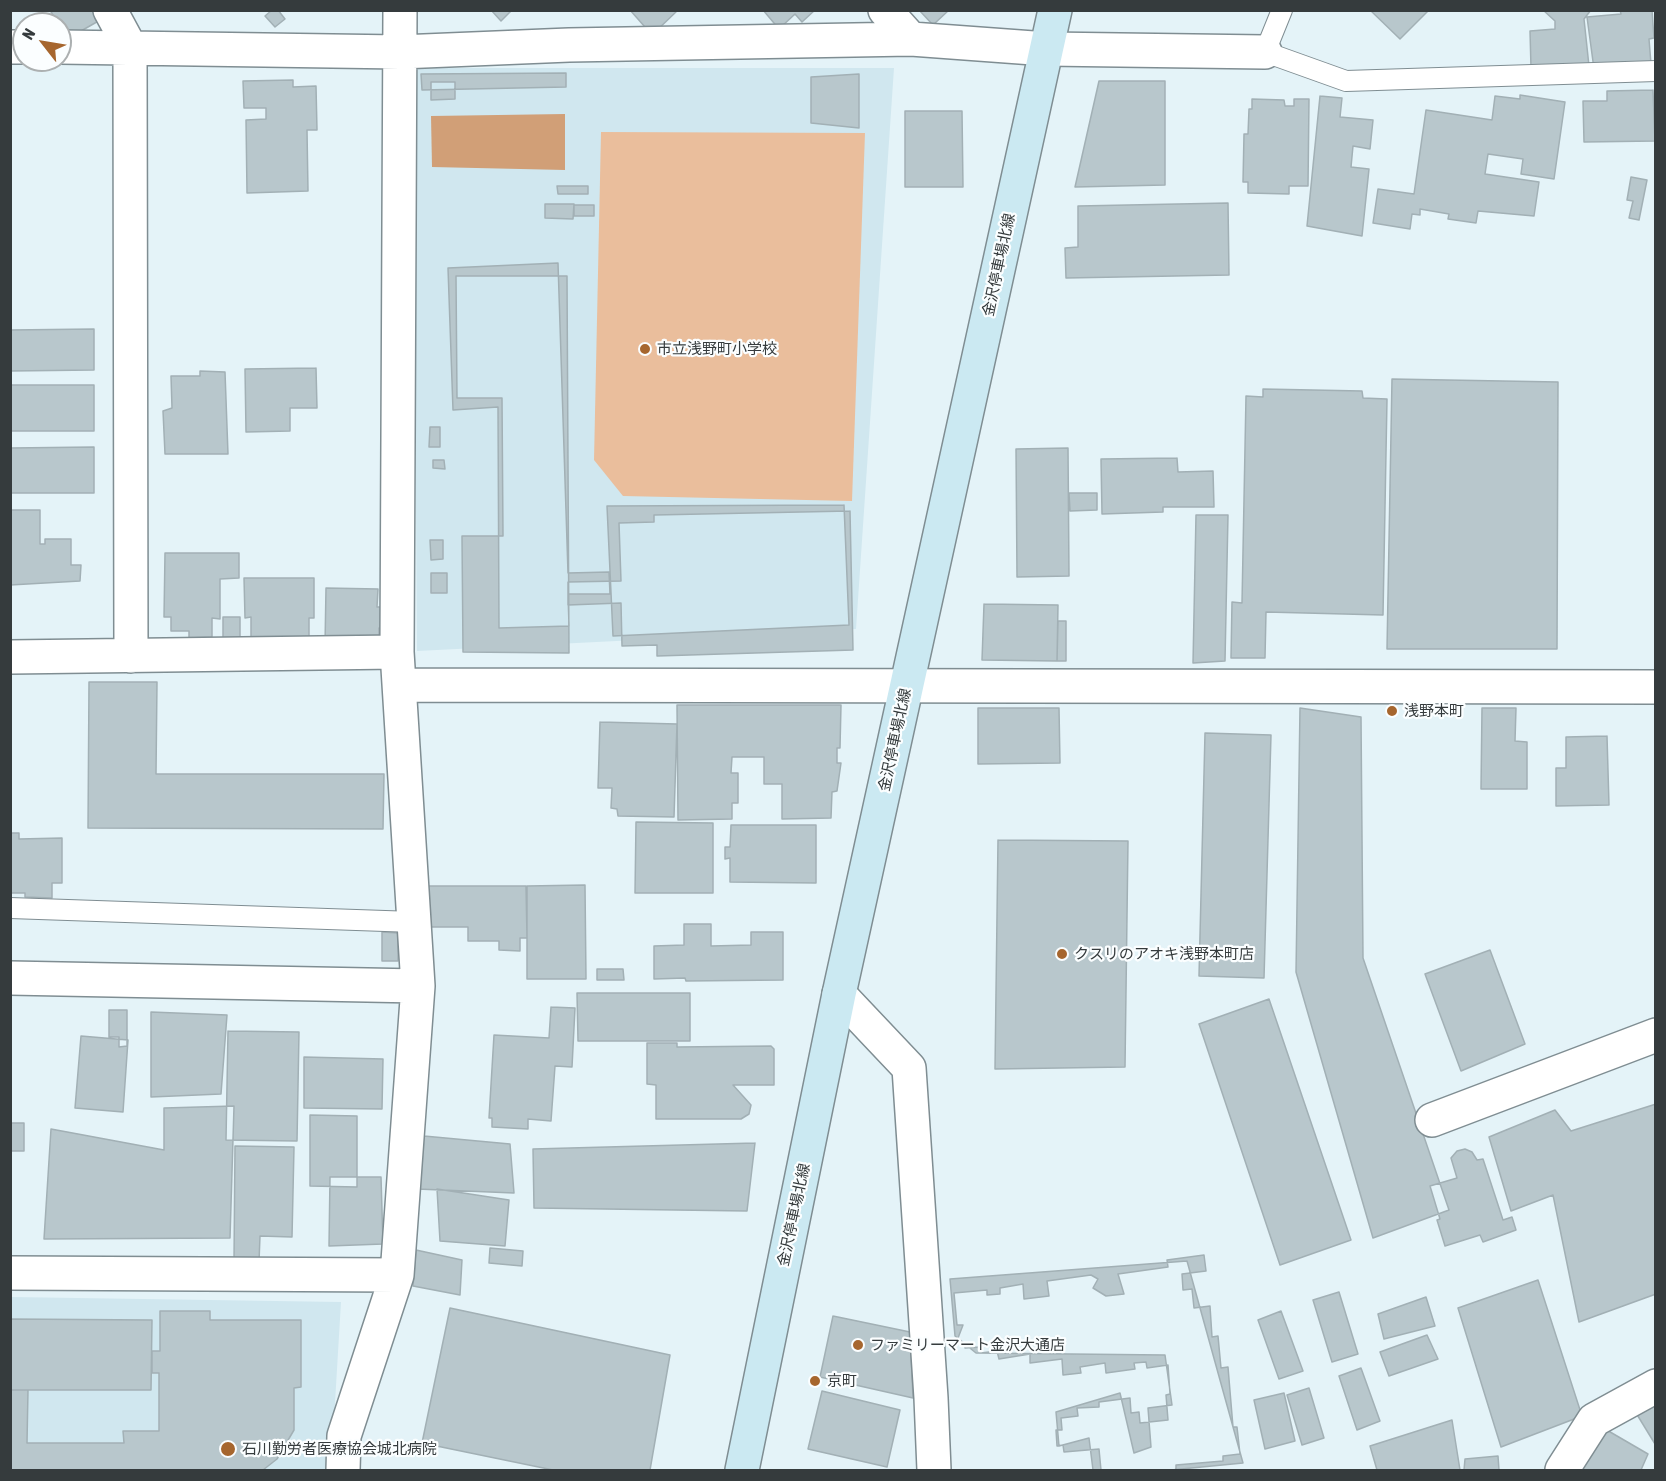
<!DOCTYPE html>
<html>
<head>
<meta charset="utf-8">
<style>
	body { margin:0 }
	#map { position:relative; width:1666px; height:1481px; overflow:hidden; background:#e4f3f8; font-family:"Asap Condensed",sans-serif }
	canvas { display:block }
	.frame { position:absolute; inset:0; border:12px solid #353b3d; pointer-events:none }
	.north { position:absolute; left:12px; top:12px; width:60px; height:60px; box-sizing:border-box; background:#fbfeff; border:2px solid #acb0b1; border-radius:50%; rotate:301deg; font-size:16px; font-weight:700; line-height:24px; text-align:center; color:#353b3d }
	.north::after { content:''; display:block; margin:auto; width:21px; height:27px; background:#a6662e; clip-path:polygon(50% 0,100% 100%,50% 72%,0 100%) }
</style>
</head>
<body>
<div id="map">
<canvas width="1666" height="1481"></canvas>
<div class="frame"></div>
<div class="north">N</div>
</div>
<script>
const c = document.querySelector('canvas').getContext('2d');
c.lineJoin = 'round';
function fill(path, color) { c.fillStyle = color; c.fill(path, 'evenodd'); }
const shape = rows => new Path2D(rows.map(r => 'M' + r).join(''));
function stroke(path, color, width, dash) { c.strokeStyle = color; c.lineWidth = width; c.lineCap = dash ? 'butt' : 'round'; c.setLineDash(dash || []); c.stroke(path); }
function write(font, color, halo, rows, align = 'center') {
  c.font = font + ' "Asap Condensed","Noto Sans JP",sans-serif'; c.lineWidth = 4.5; c.setLineDash([]); c.textBaseline = 'middle'; c.strokeStyle = halo; c.fillStyle = color; for (const [text, x, y, turn = 0] of rows) {
    c.save(); c.translate(x, y); c.rotate((+turn || 0) * Math.PI / 180); c.textAlign = isNaN(turn) ? turn : align; if (halo) c.strokeText(text, 0, 0); c.fillText(text, 0, 0); c.restore();
  }
}
fill(shape([
	[413,68,894,68,856,629,417,651],
	[11,1297,341,1302,331,1470,11,1470]
]), '#d0e7ef');
fill(shape([
	[601,132,865,133,852,501,623,496,594,460]
]), '#eabe9c');
fill(shape([
	[565,114,565,170,432,167,431,116]
]), '#d19f77');
const building = shape([
	[50,10,97,10,102,19,67,39,50,10],
	[272,10,278,10,285,19,275,27,265,16,272,10],
	[491,10,512,10,501,21,491,10],
	[630,10,678,10,652,35,630,10],
	[763,10,815,10,802,22,795,14,779,29,763,10],
	[919,10,949,10,933,25,919,10],
	[1370,10,1427,10,1428,11,1400,39,1370,10],
	[1543,10,1591,10,1584,19,1589,66,1531,68,1530,31,1555,29,1555,21,1543,10],
	[1620,10,1652,10,1654,38,1649,39,1651,64,1594,69,1587,17,1621,14,1620,10],
	[566,73,566,87,422,90,421,74,566,73],
	[859,74,859,128,811,123,811,77,859,74],
	[293,80,293,87,316,86,317,130,307,130,308,191,247,193,246,120,266,119,266,108,244,108,243,81,293,80],
	[1099,81,1165,81,1165,185,1075,187,1099,81],
	[431,82,455,82,455,99,431,100,431,82],
	[1653,90,1655,141,1584,142,1583,101,1607,101,1607,91,1653,90],
	[1520,95,1565,102,1554,179,1521,174,1523,159,1488,154,1485,174,1539,182,1534,216,1478,211,1476,223,1448,219,1449,214,1420,209,1420,215,1412,214,1410,229,1373,223,1378,189,1414,194,1426,110,1492,120,1495,96,1520,99,1520,95],
	[1320,96,1342,98,1340,117,1373,120,1370,149,1353,146,1351,167,1369,169,1362,236,1307,226,1320,96],
	[1252,99,1284,100,1285,106,1294,106,1294,99,1309,99,1308,186,1289,186,1289,194,1248,193,1248,182,1243,182,1244,134,1248,134,1249,109,1252,109,1252,99],
	[905,111,962,111,963,187,905,187,905,111],
	[1631,177,1647,180,1639,220,1629,218,1633,201,1627,200,1631,177],
	[557,186,588,186,588,194,558,194,557,186],
	[1228,203,1229,275,1066,278,1065,248,1078,247,1078,206,1228,203],
	[545,204,574,204,573,219,545,218,545,204],
	[574,205,594,205,594,216,574,216,574,205],
	[558,263,568,573,609,572,610,594,568,594,569,626,499,628,498,407,453,410,448,268,558,263],
	[456,276,567,276,569,653,463,652,462,536,503,536,502,398,457,398,456,276],
	[94,329,94,370,10,371,10,330,94,329],
	[316,368,317,408,290,408,290,431,246,432,245,369,316,368],
	[200,371,225,372,228,454,165,454,163,411,172,408,171,376,200,376,200,371],
	[1392,379,1558,382,1557,649,1387,649,1392,379],
	[10,385,94,385,94,431,10,431,10,385],
	[1263,389,1362,391,1363,398,1387,399,1383,615,1266,612,1265,658,1231,658,1232,602,1242,603,1246,396,1263,397,1263,389],
	[430,427,440,427,440,447,429,447,430,427],
	[94,447,94,493,10,493,10,448,94,447],
	[1068,448,1069,576,1017,577,1016,449,1068,448],
	[1177,458,1178,472,1213,471,1214,507,1163,507,1163,512,1102,514,1101,459,1177,458],
	[433,460,444,460,445,469,433,468,433,460],
	[1069,493,1097,493,1097,510,1070,511,1069,493],
	[844,505,849,625,613,636,607,506,844,505],
	[10,510,40,510,40,544,45,544,45,539,71,539,71,565,81,565,80,581,10,585,10,510],
	[850,511,853,650,657,656,657,645,622,646,621,603,568,605,568,582,621,581,619,523,654,522,654,515,850,511],
	[1196,515,1228,515,1225,661,1193,663,1196,515],
	[430,540,443,540,443,559,431,560,430,540],
	[165,553,239,553,239,578,220,579,220,619,212,618,212,637,189,638,189,631,171,631,171,617,164,617,165,553],
	[431,573,447,573,447,593,431,593,431,573],
	[244,578,314,578,314,618,309,618,309,644,251,637,251,617,245,618,244,578],
	[326,588,378,589,377,607,394,607,394,628,379,628,379,646,325,645,326,588],
	[984,604,1058,605,1057,661,982,660,984,604],
	[223,617,240,617,240,639,223,639,223,617],
	[1058,621,1066,621,1066,661,1057,661,1058,621],
	[89,682,157,682,156,774,384,774,383,829,88,828,89,682],
	[677,705,841,705,840,748,837,748,837,763,841,763,837,791,832,792,831,818,782,819,782,784,764,784,764,757,732,757,731,773,738,773,738,803,732,803,732,819,678,820,677,705],
	[978,708,1059,708,1060,763,978,764,978,708],
	[1300,708,1361,717,1363,958,1449,1210,1373,1238,1296,972,1300,708],
	[1482,708,1516,708,1515,741,1527,742,1527,789,1481,789,1482,708],
	[600,722,677,724,674,817,618,816,617,809,611,808,612,788,598,788,600,722],
	[1205,733,1271,735,1264,978,1199,976,1205,733],
	[1607,736,1609,805,1556,806,1556,768,1566,768,1566,737,1607,736],
	[636,822,713,823,713,893,635,893,636,822],
	[731,825,816,825,816,883,730,882,730,858,725,859,725,847,730,847,731,825],
	[10,833,19,833,19,839,62,838,62,883,52,883,52,898,25,897,25,893,10,893,10,833],
	[998,840,1128,841,1125,1067,995,1069,998,840],
	[585,885,586,979,527,979,527,886,585,885],
	[424,886,526,886,527,938,520,938,520,951,499,950,499,941,468,941,468,927,424,927,424,886],
	[684,924,711,924,711,946,751,945,751,932,783,932,783,980,686,981,685,978,654,979,654,946,684,945,684,924],
	[382,932,398,933,398,961,382,961,382,932],
	[1490,950,1525,1044,1461,1071,1425,974,1490,950],
	[597,969,623,969,624,980,597,980,597,969],
	[577,993,690,993,690,1041,578,1041,577,993],
	[1269,999,1351,1240,1280,1265,1199,1024,1269,999],
	[551,1007,575,1008,572,1067,555,1066,551,1121,528,1119,528,1129,492,1127,492,1118,489,1118,494,1035,549,1038,551,1007],
	[109,1010,127,1010,127,1046,119,1047,119,1037,109,1037,109,1010],
	[151,1012,227,1015,221,1094,151,1097,151,1012],
	[228,1031,299,1032,297,1141,226,1140,228,1031],
	[81,1036,128,1040,123,1112,75,1108,81,1036],
	[647,1043,677,1043,677,1047,771,1046,774,1049,774,1085,733,1085,751,1105,749,1114,741,1119,656,1119,656,1085,647,1084,647,1043],
	[304,1057,383,1059,382,1109,304,1108,304,1057],
	[1656,1104,1656,1294,1579,1322,1553,1195,1511,1211,1489,1137,1555,1110,1571,1131,1656,1104],
	[234,1106,230,1238,44,1239,51,1129,164,1150,164,1108,234,1106],
	[310,1115,357,1116,357,1187,310,1186,310,1115],
	[10,1123,24,1123,24,1151,10,1151,10,1123],
	[424,1136,510,1144,514,1193,417,1189,424,1136],
	[755,1143,747,1211,534,1208,533,1149,755,1143],
	[235,1146,294,1147,292,1237,260,1236,259,1262,234,1261,235,1146],
	[1465,1149,1472,1152,1477,1160,1483,1159,1503,1220,1512,1217,1516,1230,1483,1242,1480,1235,1445,1246,1437,1220,1440,1219,1430,1186,1457,1178,1451,1158,1457,1151,1465,1149],
	[330,1177,381,1177,383,1244,329,1246,330,1177],
	[437,1189,509,1200,505,1246,440,1241,437,1189],
	[490,1248,523,1251,522,1266,489,1263,490,1248],
	[416,1250,462,1260,460,1295,413,1286,416,1250],
	[1204,1255,1206,1271,1182,1274,1183,1290,1192,1289,1194,1308,1210,1306,1212,1337,1218,1336,1221,1368,1228,1367,1233,1427,1237,1427,1240,1454,1223,1456,1223,1461,1176,1465,1176,1470,1101,1470,1099,1449,1064,1452,1063,1445,1057,1446,1056,1430,1062,1430,1061,1418,1078,1416,1077,1408,1099,1407,1099,1402,1130,1398,1131,1413,1139,1412,1140,1423,1168,1420,1166,1395,1170,1394,1168,1365,1147,1368,1146,1362,1134,1363,1135,1369,1106,1373,1105,1363,1080,1367,1081,1373,1063,1375,1062,1359,1030,1363,1030,1354,999,1359,997,1351,981,1353,980,1347,965,1348,965,1344,958,1338,963,1325,957,1325,954,1293,987,1290,987,1295,1000,1294,1000,1288,1023,1284,1024,1299,1049,1296,1047,1281,1091,1275,1098,1279,1093,1288,1106,1296,1124,1294,1118,1274,1168,1267,1167,1260,1204,1255],
	[1187,1261,1243,1463,1171,1470,1093,1470,1089,1438,1059,1446,1056,1412,1120,1393,1134,1453,1151,1447,1148,1408,1172,1405,1165,1355,976,1353,955,1336,950,1279,1187,1261],
	[1538,1280,1582,1416,1501,1447,1458,1308,1538,1280],
	[1339,1292,1358,1354,1332,1362,1313,1300,1339,1292],
	[1426,1297,1435,1326,1384,1339,1378,1314,1426,1297],
	[450,1308,670,1355,650,1470,553,1470,422,1443,450,1308],
	[160,1311,210,1311,210,1320,301,1320,301,1387,294,1388,294,1430,277,1459,263,1470,10,1470,10,1390,28,1390,27,1443,124,1443,123,1431,159,1431,159,1373,152,1373,152,1351,160,1351,160,1311],
	[1281,1311,1303,1371,1279,1379,1258,1320,1281,1311],
	[833,1316,910,1332,913,1398,820,1377,833,1316],
	[10,1319,152,1320,151,1390,10,1390,10,1319],
	[1427,1335,1438,1359,1389,1376,1380,1352,1427,1335],
	[1361,1368,1380,1421,1357,1430,1339,1376,1361,1368],
	[1309,1388,1324,1438,1302,1445,1287,1395,1309,1388],
	[822,1391,900,1410,887,1467,808,1449,822,1391],
	[1284,1393,1295,1441,1265,1449,1254,1400,1284,1393],
	[1656,1393,1656,1443,1655,1444,1633,1408,1656,1393],
	[1452,1420,1460,1470,1377,1470,1370,1446,1452,1420],
	[1605,1429,1648,1454,1641,1470,1579,1470,1605,1429],
	[1498,1456,1499,1470,1464,1470,1465,1459,1498,1456]
]);
fill(building, '#b8c7cc');
stroke(building, '#a2b0b5', 1.5);
const lane = shape([
	[1282,10,1265,52,1346,81,1656,71],
	[10,908,414,922]
]);
const street = shape([
	[110,10,130,47,131,656],
	[885,10,911,39],
	[10,47,24,47],
	[60,47,400,52,569,45,911,39,1047,49,1265,52],
	[10,657,397,652],
	[401,685,1656,687],
	[10,978,418,986],
	[839,994,909,1068,931,1398,934,1470],
	[1432,1120,1656,1035],
	[10,1273,397,1275],
	[343,1470,344,1436,397,1275,418,986,397,652,400,10],
	[1562,1470,1594,1420,1656,1386]
]);
const secondary = shape([
	[742,1470,839,994,1055,10]
]);
stroke(lane, '#7f8d92', 22);
stroke(street, '#7f8d92', 36);
stroke(secondary, '#7f8d92', 36);
stroke(lane, '#fff', 20);
stroke(street, '#fff', 33);
stroke(secondary, '#cbe9f2', 33);
for (const [x, y, r, color] of [
	[645,349,6,"#a6662e"],
	[1392,711,6,"#a6662e"],
	[1062,954,6,"#a6662e"],
	[858,1345,6,"#a6662e"],
	[815,1381,6,"#a6662e"],
	[228,1449,8,"#a6662e"]
]) { const dot = new Path2D(); dot.arc(x, y, r, 0, 2 * Math.PI); c.fillStyle = color; c.fill(dot); stroke(dot, '#fbfeff', 2); }
write('15px', '#353b3d', '#fbfeff', [
	["金沢停車場北線",999,265,-78],
	["金沢停車場北線",895,740,-78],
	["金沢停車場北線",794,1215,-78]
]);
write('15px', '#353b3d', '#fbfeff', [
	["市立浅野町小学校",657,349],
	["浅野本町",1404,711],
	["クスリのアオキ浅野本町店",1074,954],
	["ファミリーマート金沢大通店",870,1345],
	["京町",827,1381],
	["石川勤労者医療協会城北病院",242,1449]
], 'left');
</script>
</body>
</html>
